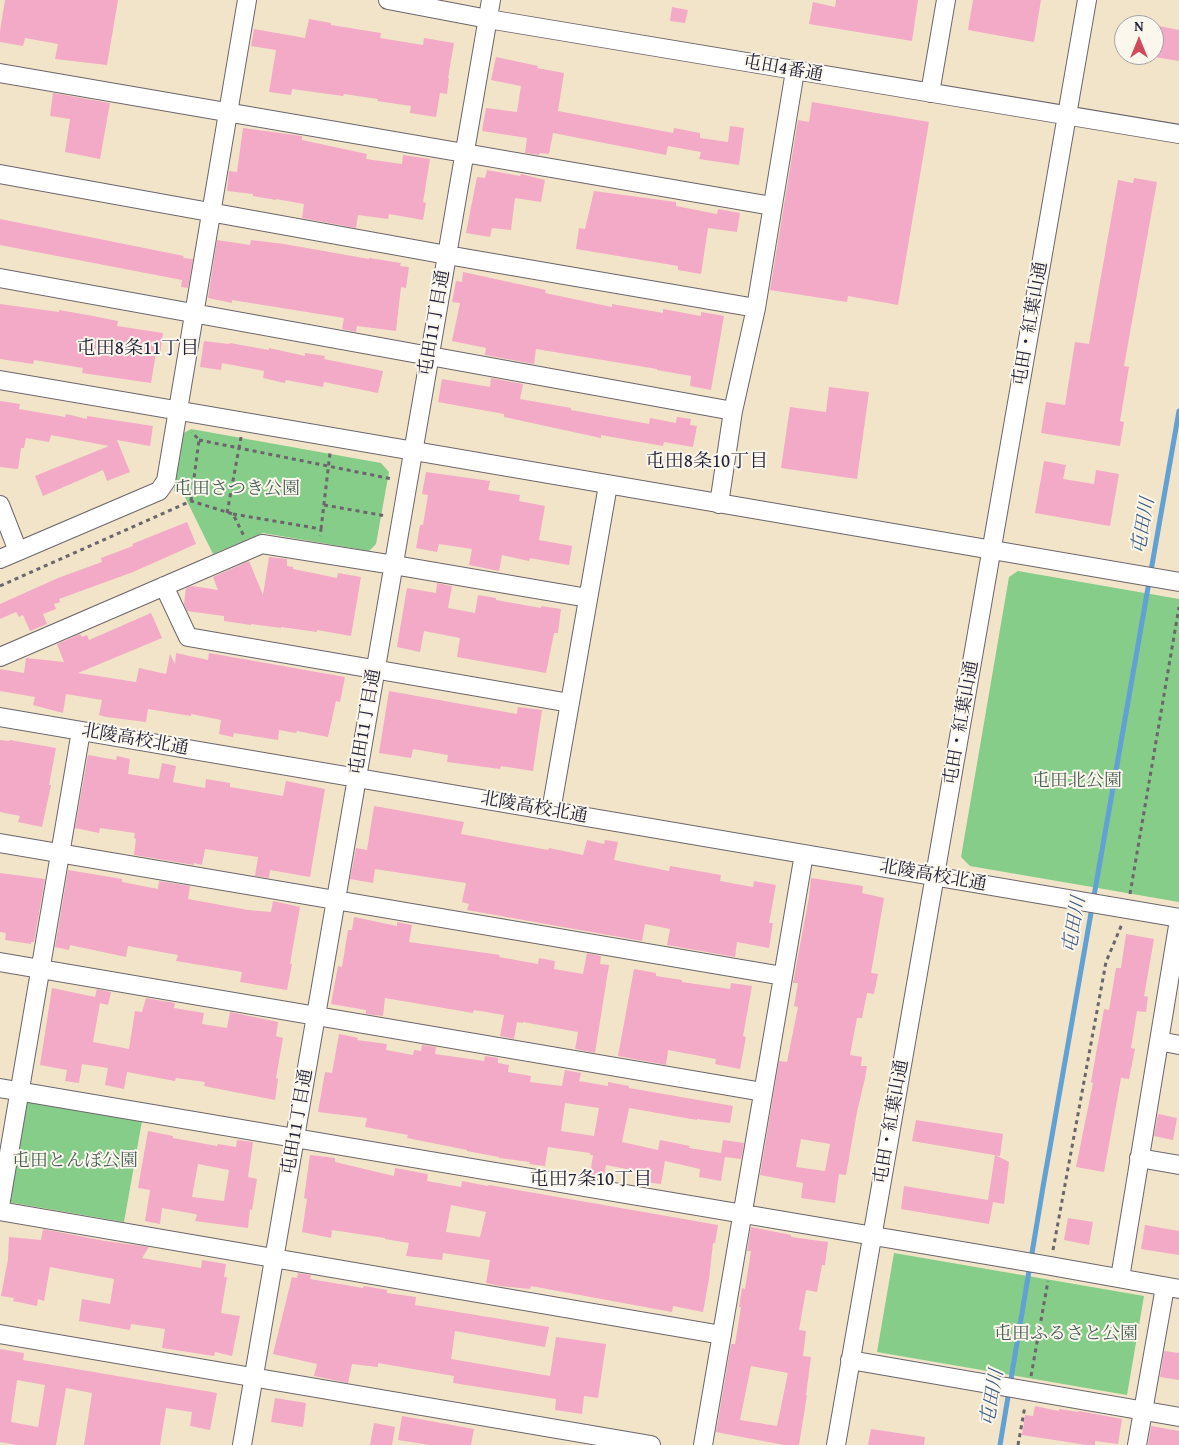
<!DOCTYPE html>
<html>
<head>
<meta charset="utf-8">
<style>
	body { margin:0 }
	#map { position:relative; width:1179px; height:1445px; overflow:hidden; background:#f2e4c8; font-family:"Gentium Book Plus",serif }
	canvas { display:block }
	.north { position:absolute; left:1114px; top:15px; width:50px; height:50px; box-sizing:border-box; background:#fbf7ec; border:1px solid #a4a2a5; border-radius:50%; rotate:0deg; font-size:14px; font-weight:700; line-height:20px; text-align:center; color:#22223b }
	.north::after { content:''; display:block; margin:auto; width:18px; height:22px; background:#d1495b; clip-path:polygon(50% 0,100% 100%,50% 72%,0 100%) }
</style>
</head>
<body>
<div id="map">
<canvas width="1179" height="1445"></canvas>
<div class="north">N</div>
</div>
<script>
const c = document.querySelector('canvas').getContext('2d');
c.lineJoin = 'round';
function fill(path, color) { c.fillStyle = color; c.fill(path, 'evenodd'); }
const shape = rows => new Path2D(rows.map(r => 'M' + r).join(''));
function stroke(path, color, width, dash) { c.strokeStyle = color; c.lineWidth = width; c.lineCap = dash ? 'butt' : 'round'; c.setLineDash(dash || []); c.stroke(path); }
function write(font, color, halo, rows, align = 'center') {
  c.font = font + ' "Gentium Book Plus","Noto Serif JP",serif'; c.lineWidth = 4; c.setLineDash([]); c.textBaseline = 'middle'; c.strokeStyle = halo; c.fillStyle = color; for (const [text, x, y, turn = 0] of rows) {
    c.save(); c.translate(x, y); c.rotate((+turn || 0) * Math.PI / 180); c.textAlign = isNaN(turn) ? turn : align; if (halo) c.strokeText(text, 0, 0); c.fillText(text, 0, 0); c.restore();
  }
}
fill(shape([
	[191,429,381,463,389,472,376,544,369,551,263,533,213,554,184,495,174,491,182,434],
	[1018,571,1179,599,1179,902,970,866,961,857,1009,577],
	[26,1100,142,1121,124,1222,8,1202],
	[894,1253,1144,1296,1127,1395,877,1352]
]), '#85cd88');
stroke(shape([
	[1000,1445,1043,1187,1179,411]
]), '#61a1d4', 5);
fill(shape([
	[5,0,118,0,107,65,55,59,58,44,25,38,23,46,0,42,0,31],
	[836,0,918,0,912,41,809,24,813,2,835,7],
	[973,0,1041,0,1034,42,968,30],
	[672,7,688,10,685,23,670,21],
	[309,19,331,23,331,25,381,33,380,38,423,45,424,38,454,43,448,78,449,78,447,94,440,93,436,117,410,113,411,106,377,101,378,99,344,94,343,96,292,89,291,95,269,92,276,50,251,46,254,29,305,38],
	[1154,25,1179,30,1179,61,1154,57],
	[496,57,538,66,537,68,564,73,558,111,673,133,674,128,700,133,700,138,728,142,730,126,744,128,739,165,699,159,701,152,668,146,666,155,553,133,549,154,540,153,539,155,525,153,527,138,482,131,486,108,517,112,521,86,491,80],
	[53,93,110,103,100,159,65,152,70,119,50,116],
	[812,102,929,122,898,305,848,296,847,302,770,290,798,120,809,122],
	[243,128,302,136,302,140,367,154,366,159,402,164,403,155,430,159,423,202,426,203,423,220,389,214,388,219,358,215,356,228,302,218,304,204,276,199,276,200,253,196,253,194,227,191,229,171,237,172],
	[487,170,520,176,521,174,545,180,541,202,515,198,511,230,492,228,490,237,466,233,477,177,485,178],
	[1134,178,1157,182,1124,366,1129,367,1120,421,1124,422,1120,446,1041,433,1046,402,1065,405,1075,342,1089,344,1118,180,1133,183],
	[594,191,676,202,676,206,717,214,718,209,740,213,737,232,708,228,701,274,678,270,678,266,576,249,579,228,585,229],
	[0,219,184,256,183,258,193,259,188,288,181,287,182,280,0,245],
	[217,240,250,245,251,240,284,244,369,259,369,258,401,263,400,266,409,267,406,288,401,287,396,331,357,326,356,332,342,329,344,318,232,300,232,303,208,298],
	[463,272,546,290,545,293,612,307,612,304,663,313,663,309,701,316,701,312,724,316,711,390,690,386,691,376,657,370,657,369,536,349,534,364,485,355,486,348,452,341,460,303,452,302,456,281,462,282],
	[0,304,59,312,59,310,93,316,118,321,117,326,163,333,160,354,156,353,151,383,82,373,83,368,34,360,33,364,0,359],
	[204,341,229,344,230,343,269,350,269,348,305,356,305,353,325,356,324,359,383,371,378,393,324,382,323,387,286,380,285,383,263,378,264,371,222,363,221,370,200,367],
	[491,378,523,384,520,399,571,408,571,410,649,424,650,418,676,423,677,417,691,419,690,425,697,426,693,447,664,442,663,446,601,435,601,438,504,417,504,414,438,402,442,379,490,387],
	[829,387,869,392,857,479,781,468,790,407,826,412],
	[0,401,20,404,19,409,65,417,66,414,87,419,87,416,153,426,150,446,117,440,130,472,107,481,103,470,43,496,35,476,109,446,51,435,49,442,26,438,24,448,21,448,18,469,0,467],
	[1044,461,1066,465,1063,479,1094,484,1096,470,1119,474,1110,526,1035,513],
	[426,472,490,481,488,490,520,495,519,501,545,506,539,540,572,546,569,565,530,558,529,561,502,555,499,571,469,565,472,549,439,544,437,552,416,548,420,525,423,525,428,495,422,494],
	[187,522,196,544,133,572,59,599,60,602,54,604,56,609,43,614,47,624,30,631,23,615,19,617,16,612,0,619,0,604,58,578,102,562,101,558,133,546,132,544],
	[269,557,287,559,287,566,293,567,293,569,337,578,338,573,361,577,351,636,317,630,317,632,281,627,281,628,251,624,251,625,224,621,224,616,187,611,184,604,186,588,192,586,218,590,213,577,249,561,263,595],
	[437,583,452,586,448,608,475,613,478,595,496,598,496,600,541,608,541,606,561,609,558,633,554,633,546,673,457,657,460,638,424,631,420,652,397,647,407,588,436,593],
	[151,613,162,638,78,673,136,682,139,668,166,674,170,654,175,664,176,653,208,660,209,653,345,677,340,702,336,701,328,737,297,731,296,733,279,730,278,740,234,733,233,737,219,734,221,720,191,714,191,716,148,709,146,722,106,717,99,715,102,700,66,694,63,713,33,705,35,697,0,691,0,669,24,673,26,658,64,662,57,644,80,634,82,637,87,635,89,640],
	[389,691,517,714,518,707,542,710,533,771,501,766,500,769,447,762,448,755,413,749,411,758,379,753],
	[0,740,9,741,10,740,56,748,49,785,51,785,42,827,18,822,20,816,0,812],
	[88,755,116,760,117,756,130,759,128,774,159,779,162,763,176,766,173,782,205,788,206,779,230,783,230,787,283,796,286,781,325,789,310,877,270,870,269,878,255,876,258,857,205,849,202,865,194,863,194,865,134,855,136,839,134,838,135,833,100,828,99,833,75,828],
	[374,806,464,822,461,834,548,850,549,848,583,855,587,840,604,844,605,840,618,842,614,860,669,871,670,866,721,875,720,881,753,887,754,881,776,885,769,923,773,923,769,948,737,942,735,957,667,945,670,929,645,924,642,941,467,910,469,904,462,902,466,883,375,869,373,883,350,879,356,848,367,850],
	[68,870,122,879,122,882,158,889,159,881,190,886,188,899,248,910,271,912,273,901,300,907,290,964,292,964,287,990,240,982,242,972,176,961,178,955,128,946,126,957,70,945,69,950,55,947],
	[0,873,45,879,34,942,31,942,31,944,5,940,6,933,0,932],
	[811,878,863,886,862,893,884,898,871,973,878,974,874,994,867,993,862,1018,857,1018,850,1055,862,1057,861,1066,867,1066,865,1078,857,1112,846,1175,839,1174,835,1203,801,1198,803,1183,760,1175,779,1061,787,1062,798,1007,794,1006,798,983,793,983,809,897],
	[801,1139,830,1144,825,1171,796,1167],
	[354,917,397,926,397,922,412,925,409,942,500,955,499,957,538,964,539,958,555,961,554,969,583,974,587,953,601,956,600,964,609,965,595,1053,575,1049,578,1032,523,1022,523,1023,517,1022,514,1039,500,1036,504,1015,474,1010,473,1013,385,998,383,1016,366,1014,366,1010,331,1004,338,966,342,967,348,930,352,930],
	[1126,934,1154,939,1144,996,1148,997,1146,1012,1137,1011,1131,1048,1135,1049,1129,1079,1121,1078,1104,1172,1076,1167,1093,1083,1091,1082,1104,1009,1109,1010,1116,968,1121,968],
	[634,969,656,973,656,976,682,980,682,982,730,989,731,983,752,986,743,1036,746,1037,740,1069,715,1064,716,1059,668,1050,666,1065,618,1056],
	[52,988,95,997,97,989,111,992,108,1005,100,1003,93,1042,129,1049,135,1011,142,1012,146,998,175,1003,174,1008,204,1013,202,1024,227,1028,230,1012,278,1022,276,1036,283,1038,276,1078,278,1079,275,1100,204,1086,205,1082,176,1078,175,1081,127,1072,124,1089,105,1085,108,1068,82,1064,79,1083,65,1081,67,1070,40,1065],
	[339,1034,358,1038,357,1040,387,1044,386,1050,413,1055,414,1050,421,1051,422,1045,436,1047,435,1054,484,1061,485,1056,498,1058,498,1063,509,1065,508,1072,531,1076,530,1082,562,1086,565,1070,581,1073,579,1081,608,1086,608,1082,629,1086,629,1088,733,1106,730,1123,697,1119,697,1120,629,1108,622,1142,658,1150,660,1140,690,1146,689,1148,721,1153,723,1140,744,1143,741,1159,725,1157,721,1181,699,1177,700,1169,665,1161,661,1184,645,1182,647,1173,606,1165,604,1177,590,1175,593,1155,590,1155,590,1153,548,1147,545,1166,529,1164,530,1162,499,1158,499,1157,467,1151,467,1150,407,1138,408,1135,365,1127,367,1118,318,1112,325,1072,332,1073],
	[565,1103,599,1108,594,1136,561,1131],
	[1158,1114,1177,1118,1173,1140,1154,1136],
	[916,1120,1003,1134,1000,1156,912,1141],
	[148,1131,173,1136,173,1138,217,1146,218,1144,236,1147,237,1140,253,1142,248,1177,257,1179,252,1210,250,1209,248,1228,195,1221,197,1215,195,1214,162,1208,160,1224,145,1221,150,1190,138,1188],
	[198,1164,229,1170,224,1201,192,1197],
	[310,1155,335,1158,335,1162,394,1176,395,1168,428,1174,427,1181,461,1187,462,1181,488,1186,489,1185,718,1225,715,1243,713,1243,709,1279,703,1312,673,1306,672,1312,531,1286,530,1289,500,1286,486,1283,490,1260,443,1253,442,1260,406,1256,409,1243,385,1239,385,1238,332,1230,331,1238,302,1232,307,1199,304,1198],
	[451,1205,486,1212,480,1237,446,1232],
	[995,1155,1009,1162,1004,1204,993,1202,989,1224,901,1209,904,1186,988,1200],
	[1068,1218,1093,1222,1089,1245,1064,1240],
	[1145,1225,1179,1231,1179,1255,1141,1249],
	[751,1227,791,1235,791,1237,828,1242,825,1265,822,1265,817,1292,806,1290,799,1330,806,1331,803,1356,811,1357,806,1395,807,1395,799,1445,784,1445,716,1432,731,1344,735,1344,741,1307,739,1307,742,1288,745,1289,751,1251,747,1251],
	[751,1366,788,1373,777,1426,740,1420],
	[43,1229,105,1241,149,1247,142,1258,201,1268,202,1260,226,1264,224,1277,227,1277,221,1313,240,1316,232,1356,215,1352,214,1356,162,1348,165,1329,131,1324,130,1330,79,1321,82,1299,110,1304,114,1279,50,1267,44,1301,38,1299,37,1306,13,1301,14,1298,1,1296,8,1259,9,1237,41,1240],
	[298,1273,311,1275,310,1279,363,1288,364,1286,387,1290,387,1293,416,1297,415,1305,549,1327,545,1347,455,1331,451,1359,550,1376,556,1337,606,1344,598,1398,584,1396,582,1414,555,1410,556,1399,453,1383,454,1376,378,1363,378,1367,352,1364,348,1383,314,1376,317,1364,273,1354,292,1277,297,1278],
	[0,1349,24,1353,23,1360,217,1393,210,1430,190,1426,192,1412,166,1408,160,1445,84,1445,92,1393,66,1388,56,1445,17,1445,0,1442],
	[17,1380,45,1385,38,1427,11,1422],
	[1164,1351,1179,1353,1179,1380,1160,1377],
	[275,1398,306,1403,303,1427,271,1422],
	[1035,1406,1059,1411,1059,1409,1078,1412,1079,1411,1122,1419,1118,1444,1095,1441,1095,1445,1087,1445,1022,1435,1025,1415,1033,1416],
	[402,1416,474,1429,471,1445,430,1445,398,1440],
	[374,1423,395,1427,392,1445,370,1445],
	[1151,1426,1179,1431,1179,1445,1148,1445],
	[871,1429,925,1437,924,1445,868,1445]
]), '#f2aac7');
const minor = shape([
	[388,0,488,19,1179,134],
	[0,73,772,206],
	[930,93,946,0],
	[0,174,447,255,756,308],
	[0,278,733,411],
	[0,380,1179,582],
	[719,504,733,411,756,308,795,71],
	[0,505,18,551],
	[0,559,159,491,166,481,247,0],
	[164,586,188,637,570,703],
	[0,657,262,544,394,565,588,598],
	[0,717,1179,918],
	[551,811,608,485],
	[0,843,783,976],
	[0,962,763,1092],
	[1159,1041,1179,1045],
	[0,1088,1045,1265,1179,1289],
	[1139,1158,1179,1165],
	[0,1206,81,731],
	[0,1211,722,1335],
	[1120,1278,1179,920],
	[0,1334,651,1445],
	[850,1360,1179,1417],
	[242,1445,491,0],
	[703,1445,804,854],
	[836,1445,1087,0],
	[1137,1445,1165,1287]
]);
stroke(minor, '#6b666c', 20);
stroke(shape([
	[199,440,239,448,241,437],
	[191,501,199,440,192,432],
	[324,505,386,516],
	[227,513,239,448,392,479],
	[233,514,321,529,320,536],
	[321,529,330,453],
	[0,586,191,501,233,514,244,536],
	[1130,894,1179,607],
	[1053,1250,1106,962,1122,924],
	[1031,1376,1048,1281],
	[1018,1445,1025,1406]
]), '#6b666c', 3, [4, 4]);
stroke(minor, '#fff', 18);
write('18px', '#22223b', '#fbf7ec', [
	["屯田4番通",783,69,10],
	["屯田11丁目通",435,323,-80],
	["屯田・紅葉山通",1031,324,-80],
	["屯田11丁目通",366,722,-80],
	["屯田・紅葉山通",962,723,-80],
	["北陵高校北通",135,740,10],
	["北陵高校北通",534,808,10],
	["北陵高校北通",933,876,10],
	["屯田11丁目通",298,1122,-80],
	["屯田・紅葉山通",892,1122,-80]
]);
write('18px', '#455e56', '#fbf7ec', [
	["屯田さつき公園",237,489],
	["屯田北公園",1077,781],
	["屯田とんぼ公園",75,1161],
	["屯田ふるさと公園",1066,1334]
]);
write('19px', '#22223b', '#fbf7ec', [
	["屯田8条11丁目",138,349],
	["屯田8条10丁目",707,462],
	["屯田7条10丁目",591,1180]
]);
write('italic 19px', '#3e5b80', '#fbf7ec', [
	["屯田川",1144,526,-80],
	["屯田川",1075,925,-80],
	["屯田川",993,1398,-80]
]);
</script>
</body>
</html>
